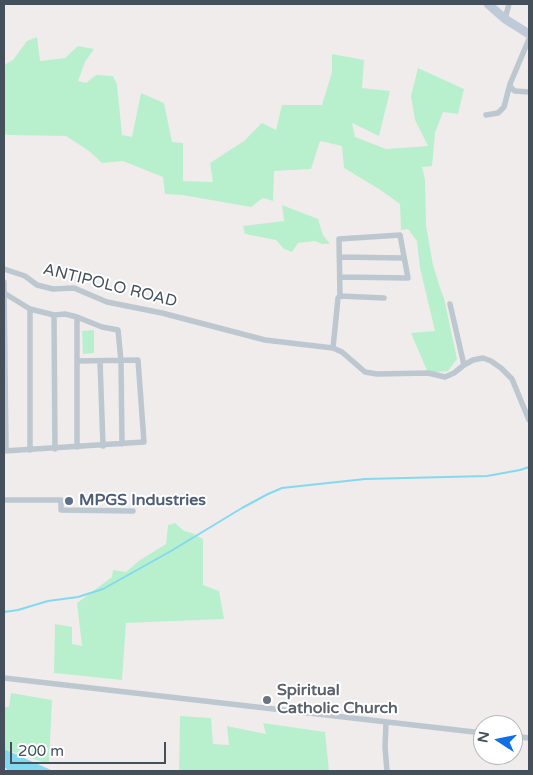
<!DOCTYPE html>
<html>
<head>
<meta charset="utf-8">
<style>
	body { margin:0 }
	#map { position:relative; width:533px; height:775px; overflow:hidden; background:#f0ecec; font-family:"Varela Round",sans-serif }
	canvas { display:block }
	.frame { position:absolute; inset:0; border:5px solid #44505b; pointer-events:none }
	.north { position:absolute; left:473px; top:715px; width:50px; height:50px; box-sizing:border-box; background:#fff; border:1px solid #b4b9bd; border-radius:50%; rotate:281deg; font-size:14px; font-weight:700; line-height:20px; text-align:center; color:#44505b }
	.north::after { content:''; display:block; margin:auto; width:18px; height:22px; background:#106ee6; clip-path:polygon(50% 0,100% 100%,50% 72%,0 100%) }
	.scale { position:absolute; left:10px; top:742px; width:156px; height:22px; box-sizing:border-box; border:2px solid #44505b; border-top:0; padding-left:6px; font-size:15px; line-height:18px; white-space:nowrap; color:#44505b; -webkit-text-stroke:4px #fff; paint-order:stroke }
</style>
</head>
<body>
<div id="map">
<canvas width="533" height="775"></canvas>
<div class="frame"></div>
<div class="north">N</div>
<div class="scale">200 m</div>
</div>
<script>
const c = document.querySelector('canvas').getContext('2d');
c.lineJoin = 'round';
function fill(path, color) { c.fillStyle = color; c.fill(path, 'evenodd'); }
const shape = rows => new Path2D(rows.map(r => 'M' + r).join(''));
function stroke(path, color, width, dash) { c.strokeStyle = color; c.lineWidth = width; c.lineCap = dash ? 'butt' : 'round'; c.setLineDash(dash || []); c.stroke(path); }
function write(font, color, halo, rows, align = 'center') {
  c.font = font + ' "Varela Round",sans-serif'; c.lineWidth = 4; c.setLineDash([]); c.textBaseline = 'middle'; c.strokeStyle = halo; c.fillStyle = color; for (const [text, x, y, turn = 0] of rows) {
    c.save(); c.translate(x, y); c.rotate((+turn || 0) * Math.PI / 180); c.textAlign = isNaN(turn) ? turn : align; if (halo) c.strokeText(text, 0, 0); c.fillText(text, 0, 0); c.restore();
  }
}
fill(shape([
	[37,37,40,61,65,58,78,46,94,49,85,62,78,81,86,83,96,75,113,76,117,85,122,135,132,137,141,93,164,103,172,142,183,143,183,181,213,182,210,163,244,141,262,123,276,130,282,105,322,105,332,72,332,54,364,60,362,88,390,91,379,136,352,123,355,137,386,149,428,146,415,120,411,96,418,68,464,89,458,114,443,112,435,133,432,166,422,167,425,180,426,226,433,265,440,288,444,298,457,359,448,371,428,373,411,333,435,331,420,268,417,241,408,229,401,230,400,204,379,189,344,168,342,146,320,141,311,169,274,171,273,201,263,198,251,207,182,195,165,194,163,177,123,161,102,163,89,151,66,136,9,135,4,134,4,65,13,60,27,41],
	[282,205,318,219,323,235,330,244,322,244,315,241,298,243,292,252,284,249,276,240,245,234,243,226,284,221],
	[94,330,94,353,83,354,82,331],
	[175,523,184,531,192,533,203,539,203,585,219,591,224,619,126,623,122,680,54,673,55,624,72,627,72,644,82,646,77,603,112,577,113,570,126,572,140,560,166,544,168,525],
	[11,693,52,700,49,764,4,749,4,707,9,707],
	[180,716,211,718,213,744,229,745,227,726,266,734,263,723,325,732,329,771,179,771]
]), '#b8f0ce');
fill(shape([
	[4,749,51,770,55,771,8,771,4,766]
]), '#83d9f0');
stroke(shape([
	[4,612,18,610,48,601,78,597,103,589,171,551,242,508,268,494,282,488,365,479,487,476,520,470,529,467]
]), '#83d9f0', 2);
stroke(shape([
	[505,19,509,4],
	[529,39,510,84,511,88,515,91,529,92],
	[486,115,498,113,504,107,510,84],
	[340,257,404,258],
	[4,269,25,276,37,285,53,289,74,288,107,302,162,313,265,340,333,348,342,352,365,372,377,374,428,373,445,377,454,373,464,365,473,360,483,358,491,361,501,368,512,379,529,420],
	[4,282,6,451],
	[4,293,30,309,54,315,65,314,77,317,102,327,118,330,121,361,122,444],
	[340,296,339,239,400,235,408,278,340,277],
	[450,304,464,365],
	[30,309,30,450],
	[54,315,55,449],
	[333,348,338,298,340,296,384,298],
	[100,361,103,446],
	[77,447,77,317],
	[4,451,144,442,138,360,77,361],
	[4,500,61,500,61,510,133,511],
	[4,678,483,733],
	[386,723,385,747,387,771],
	[513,736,529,738]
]), '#bcc7d0', 5.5);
stroke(shape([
	[488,4,505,19,529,34]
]), '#becad7', 9);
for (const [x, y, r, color] of [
	[69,501,5,"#5c6f8a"],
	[267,700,5,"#6b7280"]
]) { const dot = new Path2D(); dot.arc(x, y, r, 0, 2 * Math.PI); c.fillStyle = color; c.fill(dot); stroke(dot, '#fff', 2); }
write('16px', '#44505b', '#fff', [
	["ANTIPOLO ROAD",110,286,14]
]);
write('bold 16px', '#4e5e75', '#fff', [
	["MPGS Industries",79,501]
], 'left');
write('bold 16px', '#5b616d', '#fff', [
	["Spiritual",277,691],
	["Catholic Church",277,709]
], 'left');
</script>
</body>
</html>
